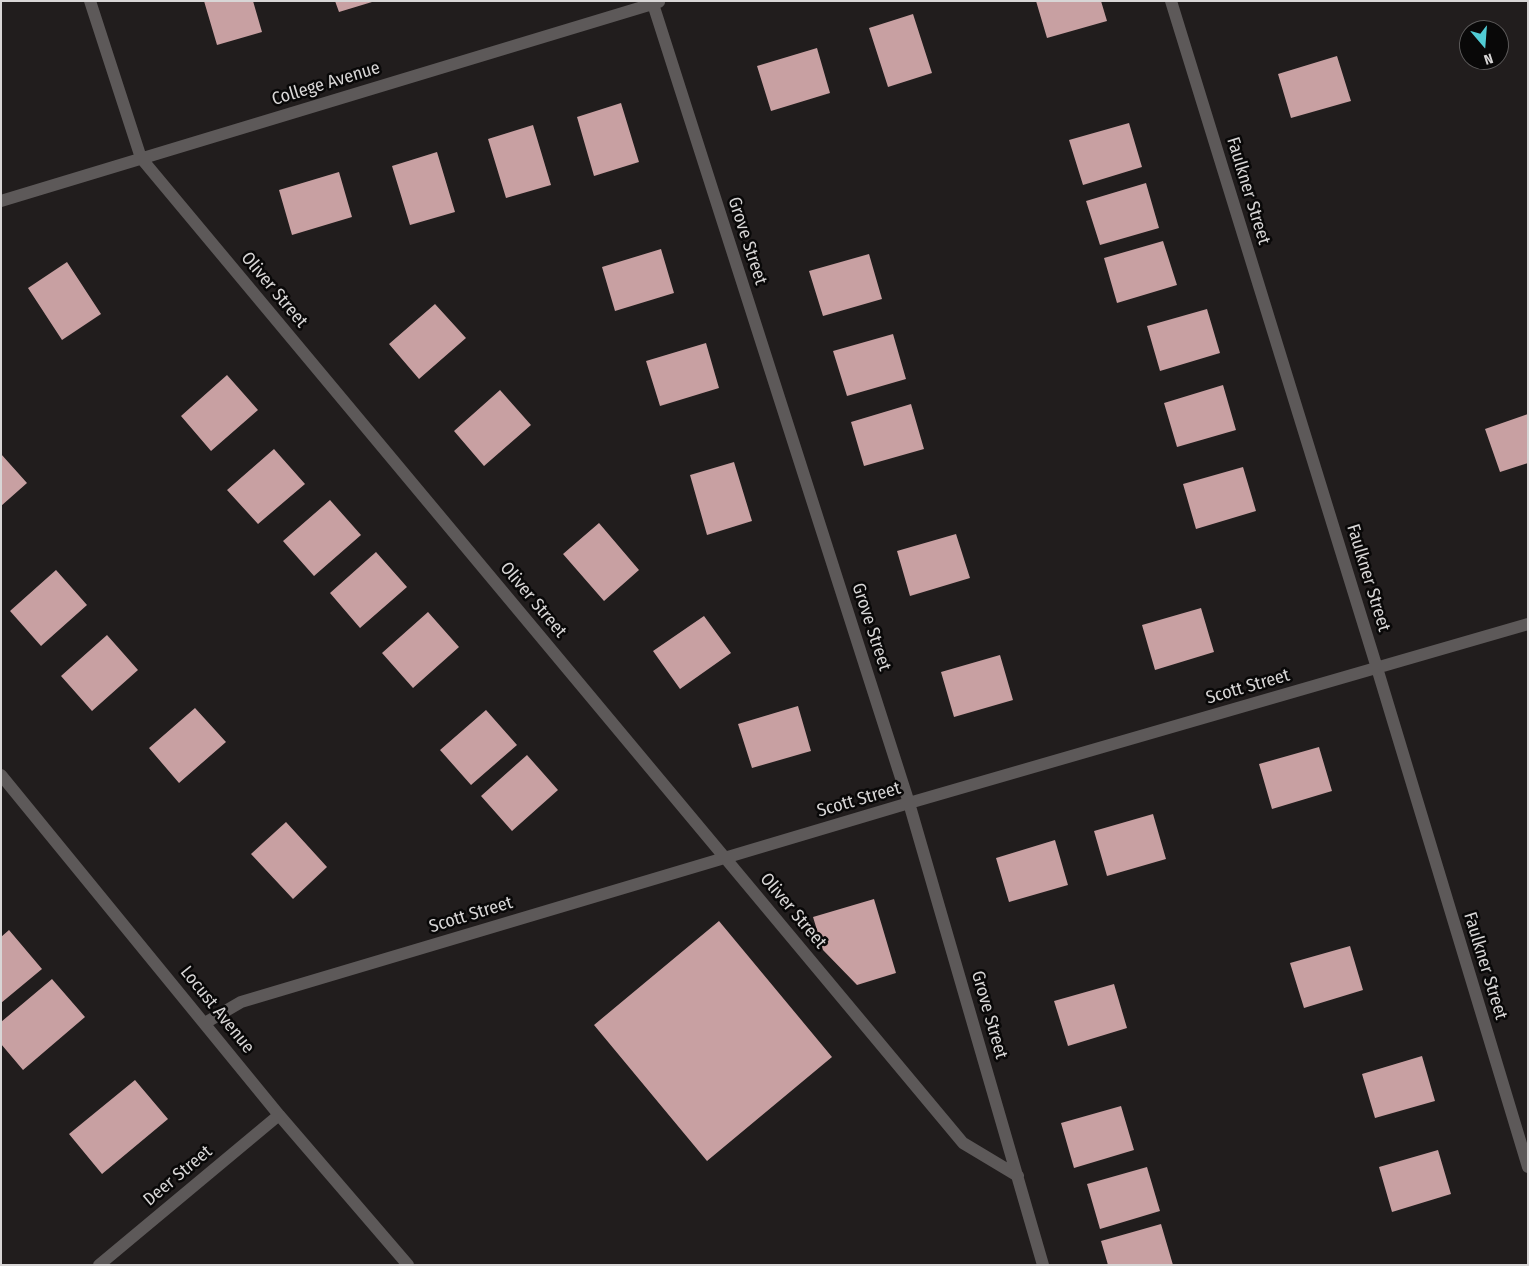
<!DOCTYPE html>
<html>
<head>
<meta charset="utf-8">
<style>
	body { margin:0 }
	#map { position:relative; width:1529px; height:1266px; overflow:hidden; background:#211d1d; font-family:"Fira Sans Condensed",sans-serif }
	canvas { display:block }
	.frame { position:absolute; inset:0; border:2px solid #d8d6d6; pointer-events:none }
	.north { position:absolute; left:1459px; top:20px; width:50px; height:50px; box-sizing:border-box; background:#090808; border:1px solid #5c5a5a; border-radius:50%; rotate:162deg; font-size:14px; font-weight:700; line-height:20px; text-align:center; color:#d8d6d6 }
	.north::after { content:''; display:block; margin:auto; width:18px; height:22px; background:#51ccd5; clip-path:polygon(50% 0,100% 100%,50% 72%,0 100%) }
</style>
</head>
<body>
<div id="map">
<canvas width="1529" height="1266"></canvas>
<div class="frame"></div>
<div class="north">N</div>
</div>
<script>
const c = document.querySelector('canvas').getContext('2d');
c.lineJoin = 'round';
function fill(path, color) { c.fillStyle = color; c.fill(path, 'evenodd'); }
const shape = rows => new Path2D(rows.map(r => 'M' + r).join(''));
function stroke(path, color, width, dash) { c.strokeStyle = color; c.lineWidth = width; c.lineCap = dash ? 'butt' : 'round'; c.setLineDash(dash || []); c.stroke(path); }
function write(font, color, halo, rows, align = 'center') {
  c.font = font + ' "Fira Sans Condensed",sans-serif'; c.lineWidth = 5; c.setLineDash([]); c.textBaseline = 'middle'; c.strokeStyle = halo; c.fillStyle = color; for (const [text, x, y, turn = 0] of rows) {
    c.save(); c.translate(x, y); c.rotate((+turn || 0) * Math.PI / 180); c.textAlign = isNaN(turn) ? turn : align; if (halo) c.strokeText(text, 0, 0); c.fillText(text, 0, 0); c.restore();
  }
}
fill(shape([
	[204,1,253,1,262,32,217,45],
	[335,1,372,1,372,2,339,12],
	[1036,1,1101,1,1107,21,1047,38],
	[913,14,932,73,888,87,869,28],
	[817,48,830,93,771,111,757,66],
	[1337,56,1351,101,1291,118,1278,74],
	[621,103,639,162,594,176,577,117],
	[1129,123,1142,167,1083,185,1069,140],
	[533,125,551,185,506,198,488,139],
	[437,152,455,212,410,225,392,166],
	[339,172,352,217,292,235,279,190],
	[1146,183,1159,228,1100,245,1086,201],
	[1163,241,1177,285,1117,303,1104,258],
	[661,249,674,293,615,311,602,267],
	[869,254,882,299,823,316,809,271],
	[67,262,101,314,62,340,28,288],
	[435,304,466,338,419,379,389,344],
	[1207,309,1220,353,1160,371,1147,326],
	[893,334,906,379,847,396,833,351],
	[706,343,719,388,660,406,646,361],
	[227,375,258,410,211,451,181,416],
	[1223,385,1236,430,1177,447,1164,403],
	[500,390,531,425,484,466,454,431],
	[911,404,924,449,864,466,851,422],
	[1528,414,1528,463,1500,472,1485,429],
	[274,449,305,484,258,524,227,490],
	[1,454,27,483,1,506],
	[734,462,752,521,707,535,690,475],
	[1243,467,1256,511,1196,529,1183,484],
	[330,500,361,535,314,576,283,541],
	[599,523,639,570,604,601,563,554],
	[956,534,970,578,910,596,897,551],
	[376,552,407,587,360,628,330,593],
	[56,570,87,605,41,646,10,611],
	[1201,608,1214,652,1155,670,1142,625],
	[428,612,459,647,413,688,382,653],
	[704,616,731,653,680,689,653,651],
	[107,635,138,670,92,711,61,676],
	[1000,655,1013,700,954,717,941,672],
	[798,706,811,751,752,768,738,724],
	[195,708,226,742,179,783,149,748],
	[486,710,517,745,471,785,440,750],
	[1319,747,1332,791,1272,809,1259,764],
	[527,755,558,790,512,831,481,796],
	[1153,814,1166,859,1107,876,1094,831],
	[286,822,327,867,293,899,251,854],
	[1055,840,1068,885,1009,902,996,858],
	[874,899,896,973,857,985,823,950,813,917],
	[719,921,832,1057,707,1161,594,1025],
	[9,930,42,969,1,1003,1,937],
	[1350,946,1363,990,1304,1008,1290,963],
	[52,979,85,1017,23,1070,1,1044,1,1022],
	[1114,984,1127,1028,1068,1046,1054,1001],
	[1422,1056,1435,1101,1375,1118,1362,1074],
	[135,1080,168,1119,102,1174,69,1134],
	[1121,1106,1134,1150,1074,1168,1061,1123],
	[1438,1150,1451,1194,1392,1212,1379,1167],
	[1147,1167,1160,1211,1100,1229,1087,1184],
	[1161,1224,1173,1265,1108,1265,1101,1241]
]), '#c8a0a2');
stroke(shape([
	[90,1,141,158,963,1143,1018,1176],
	[1171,1,1377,668,1528,1167],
	[653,4,909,803,1043,1265],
	[1,201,659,2],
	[1,775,279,1115,408,1265],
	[205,1023,241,1002,909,803,1528,624],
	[99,1265,279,1115]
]), '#5d5959', 12);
write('18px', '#d8d6d6', '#090808', [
	["College Avenue",326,84,-17],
	["Faulkner Street",1248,191,73],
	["Grove Street",747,241,72],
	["Oliver Street",274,290,50],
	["Faulkner Street",1368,578,73],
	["Oliver Street",533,600,50],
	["Grove Street",871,627,72],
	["Scott Street",1248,687,-16],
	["Scott Street",859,800,-16],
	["Oliver Street",793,911,50],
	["Scott Street",471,915,-17],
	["Faulkner Street",1485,966,73],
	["Locust Avenue",217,1010,51],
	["Grove Street",989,1015,74],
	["Deer Street",178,1176,-40]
]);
</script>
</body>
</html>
